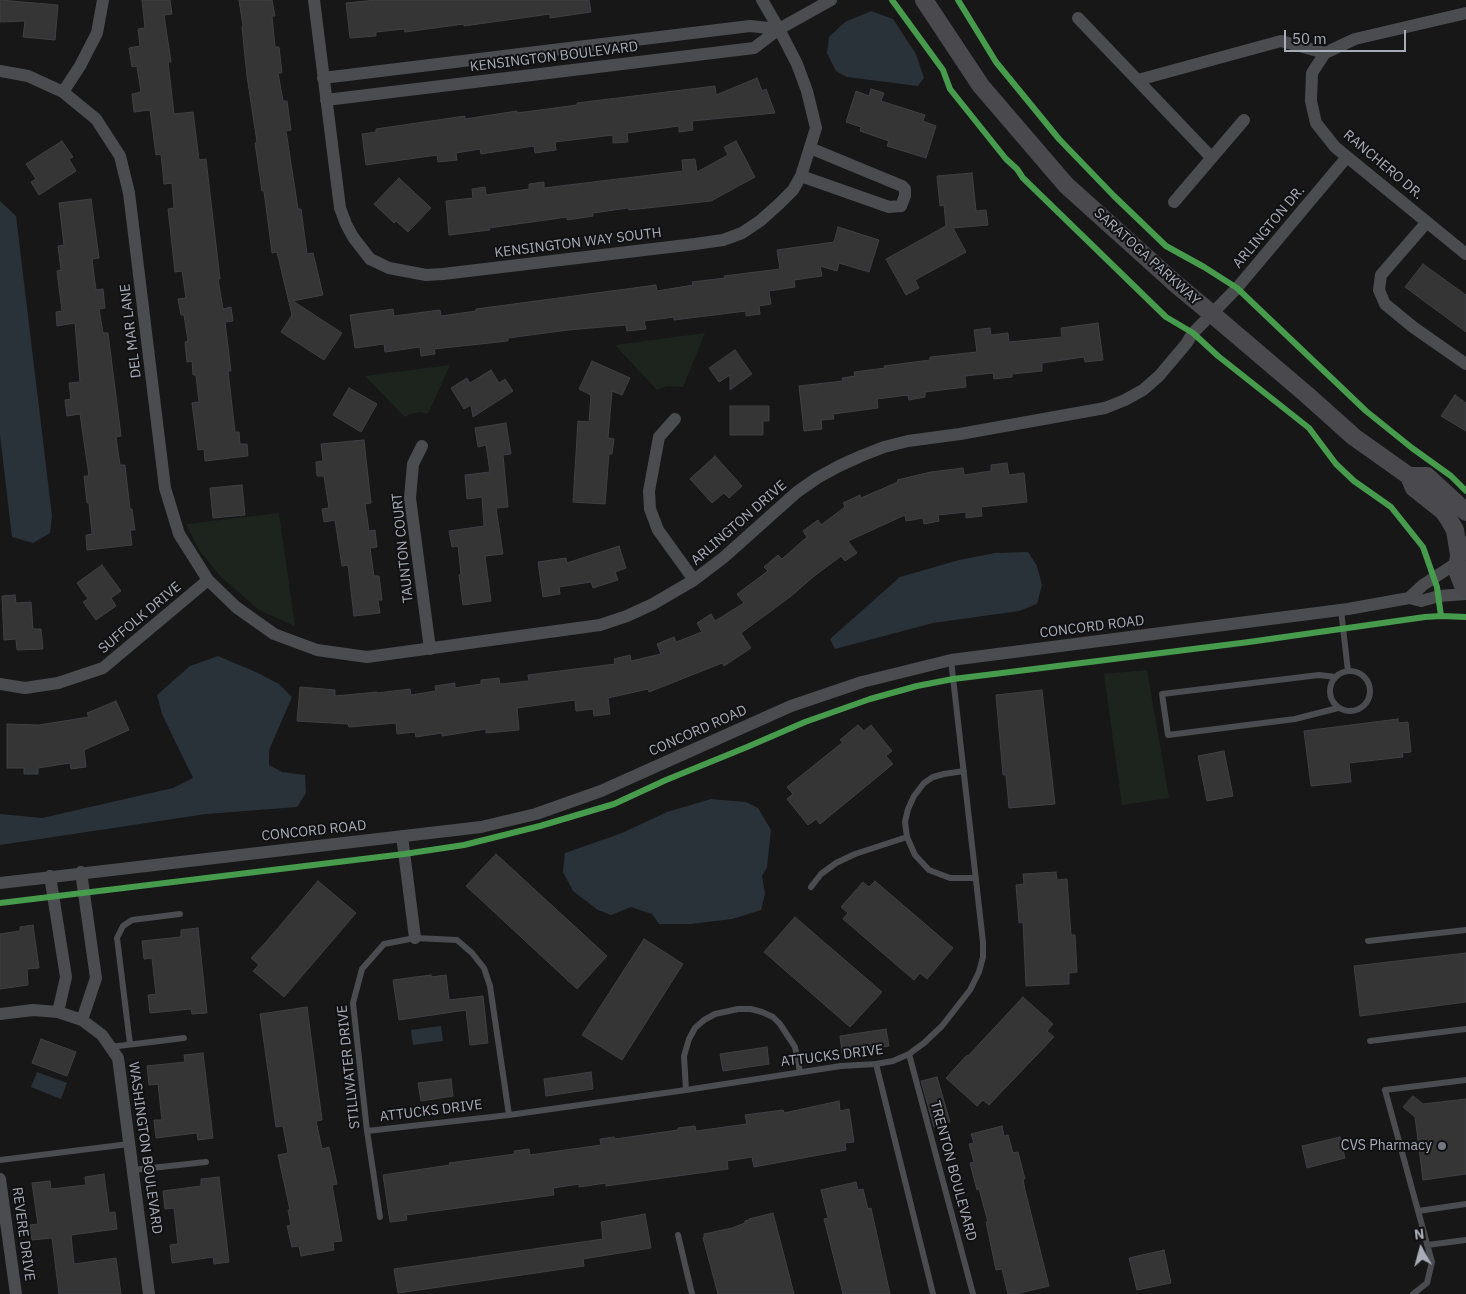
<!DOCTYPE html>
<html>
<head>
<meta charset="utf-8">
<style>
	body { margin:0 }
	#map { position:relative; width:1466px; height:1294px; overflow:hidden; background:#171717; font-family:"IBM Plex Sans",sans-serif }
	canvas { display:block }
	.north { position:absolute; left:1396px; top:1224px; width:50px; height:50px; -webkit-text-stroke:4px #111113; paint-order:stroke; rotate:353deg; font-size:14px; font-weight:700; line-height:20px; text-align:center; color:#a8adb8 }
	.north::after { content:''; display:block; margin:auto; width:18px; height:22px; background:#a8adb8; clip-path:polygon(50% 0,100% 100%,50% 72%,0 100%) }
	.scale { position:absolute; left:1284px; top:30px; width:122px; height:22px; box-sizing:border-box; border:2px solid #a8adb8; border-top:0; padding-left:6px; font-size:15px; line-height:18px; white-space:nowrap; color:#a8adb8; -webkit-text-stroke:4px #111113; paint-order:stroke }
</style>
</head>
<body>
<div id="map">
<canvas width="1466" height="1294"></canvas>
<div class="north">N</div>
<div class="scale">50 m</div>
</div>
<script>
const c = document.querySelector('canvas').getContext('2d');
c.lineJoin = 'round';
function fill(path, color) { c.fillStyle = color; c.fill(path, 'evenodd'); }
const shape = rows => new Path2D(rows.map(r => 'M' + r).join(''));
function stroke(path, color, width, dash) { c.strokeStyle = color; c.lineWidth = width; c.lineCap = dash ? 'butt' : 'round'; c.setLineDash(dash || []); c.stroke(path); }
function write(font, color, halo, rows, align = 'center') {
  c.font = font + ' "IBM Plex Sans",sans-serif'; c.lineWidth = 4; c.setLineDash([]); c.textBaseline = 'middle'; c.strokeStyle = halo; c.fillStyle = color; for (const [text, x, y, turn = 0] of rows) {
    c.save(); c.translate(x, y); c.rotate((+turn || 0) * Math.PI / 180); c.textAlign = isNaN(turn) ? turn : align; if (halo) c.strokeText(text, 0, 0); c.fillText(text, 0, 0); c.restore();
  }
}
fill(shape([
	[705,333,683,387,667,386,657,390,615,345],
	[450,365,428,414,420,412,410,414,405,417,365,376],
	[279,513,295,626,259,610,221,577,199,550,186,524],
	[1147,670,1169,798,1122,805,1104,674]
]), '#1d241e');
fill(shape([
	[871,11,893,19,916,54,924,78,918,86,847,77,836,71,827,53,829,37,845,22],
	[0,201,16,216,52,516,50,533,33,543,12,537,0,435],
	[1028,552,1037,566,1042,585,1037,604,1019,611,933,623,835,649,830,639,900,577,959,560,995,553],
	[218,656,258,673,279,684,292,697,269,750,269,765,282,772,305,775,306,793,297,807,206,814,0,845,0,814,42,818,173,788,193,778,162,714,157,695,190,666],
	[711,799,746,802,758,808,771,830,767,867,762,876,765,894,761,910,732,919,691,924,659,924,652,914,631,907,611,915,598,910,573,891,563,872,565,853,622,833,667,812],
	[441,1026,443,1041,413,1045,411,1030],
	[37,1072,67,1083,61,1099,31,1087]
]), '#2a3239');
const building = shape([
	[0,0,58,5,55,40,23,37,25,21,0,22,0,0],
	[142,0,170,0,172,14,164,15,171,62,168,62,174,114,193,112,199,160,206,159,220,279,218,279,223,309,231,307,233,321,225,322,231,371,228,371,235,432,239,432,240,444,247,444,248,456,205,461,204,449,198,450,192,403,199,402,196,375,193,375,192,361,187,362,185,342,188,341,184,315,181,315,178,299,186,298,182,271,175,272,168,209,174,208,172,183,164,184,161,154,156,155,150,110,134,112,132,94,141,92,137,66,132,67,129,48,140,46,138,29,145,28,142,0],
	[239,0,272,0,275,16,272,16,275,47,279,47,282,73,278,73,283,101,287,101,291,130,286,131,298,209,301,209,307,254,313,253,323,295,293,301,342,333,324,360,281,332,292,315,277,252,272,253,264,191,262,191,255,143,257,142,247,76,242,27,243,26,239,0],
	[376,0,589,0,591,12,550,18,550,14,464,26,464,24,405,32,404,29,376,32,376,36,350,38,346,3,376,0],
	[757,78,762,91,766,89,775,113,692,121,693,130,679,132,679,126,627,133,628,142,613,143,613,135,555,142,556,150,535,153,534,146,481,154,480,149,456,153,457,160,438,162,437,155,366,165,362,134,376,132,376,129,465,116,465,119,517,111,517,113,577,105,577,103,715,86,716,95,757,78],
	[871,89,884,93,881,101,925,115,923,121,936,126,926,158,887,146,889,141,860,131,861,127,846,122,856,91,869,96,871,89],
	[62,141,73,157,69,159,76,171,39,195,31,182,36,179,26,164,62,141],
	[736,141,755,177,711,201,629,210,628,208,593,213,593,216,567,220,567,217,489,228,490,230,449,235,446,201,473,198,472,189,485,187,486,195,529,189,529,184,544,182,544,188,683,171,682,160,695,159,697,172,728,155,724,147,736,141],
	[972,173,976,211,986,210,988,225,953,228,966,252,915,280,919,288,906,295,886,259,946,226,944,205,940,206,937,176,972,173],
	[399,178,431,208,408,232,396,221,394,223,374,204,399,178],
	[91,199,99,258,92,259,96,290,103,289,105,308,99,309,103,333,108,333,121,436,116,437,120,465,125,465,130,509,132,509,135,530,130,530,132,545,87,550,86,535,92,534,89,503,87,503,84,476,89,476,80,414,67,416,65,400,71,399,69,383,80,382,75,323,57,326,56,312,62,311,57,271,61,270,58,246,64,245,59,203,91,199],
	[838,227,879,240,869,272,839,263,837,271,820,266,822,276,794,280,795,287,769,291,771,304,759,306,760,314,746,316,746,311,674,320,674,317,644,321,646,329,627,331,626,325,568,330,508,338,508,341,434,349,435,354,421,356,420,347,385,352,384,344,355,348,350,315,393,309,394,316,440,310,441,316,476,311,476,309,656,285,657,291,693,285,692,282,725,278,724,276,780,269,777,250,834,242,838,227],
	[1423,264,1466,295,1466,332,1405,287,1423,264],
	[1098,323,1103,360,1085,362,1084,357,1042,363,1042,371,1012,374,1012,377,994,379,993,373,965,376,966,387,925,392,925,397,909,400,908,395,877,399,878,408,833,414,834,419,821,420,822,429,804,431,799,386,843,381,842,378,855,376,854,372,885,368,884,366,930,360,930,357,977,352,974,330,990,328,991,335,1008,333,1009,342,1062,337,1061,328,1098,323],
	[735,350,752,374,730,390,730,375,719,382,709,368,735,350],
	[592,361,630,378,622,395,612,391,608,438,614,439,612,454,609,454,605,504,573,502,578,421,589,422,591,395,579,389,592,361],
	[491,370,499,383,505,379,513,391,473,417,471,405,464,409,451,388,467,378,470,383,491,370],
	[349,388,377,404,361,432,333,415,349,388],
	[1455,395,1466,403,1466,431,1441,416,1455,395],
	[730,406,769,406,769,421,763,421,763,435,730,435,730,406],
	[506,423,511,454,503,455,508,507,496,508,503,554,485,556,491,601,463,605,459,575,461,574,458,546,452,547,449,531,484,526,482,497,467,499,465,475,490,472,486,445,478,447,475,428,506,423],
	[364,440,371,503,365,504,369,531,375,530,377,547,370,548,374,576,379,576,382,600,378,600,380,613,354,616,348,565,342,566,335,520,324,522,322,509,329,508,324,476,317,476,316,462,323,461,321,444,364,440],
	[715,456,742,486,729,498,724,493,712,503,690,479,715,456],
	[1007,463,1009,475,1024,473,1027,502,981,507,982,516,966,518,966,512,938,515,939,521,924,524,923,518,906,521,905,515,848,541,857,553,845,561,841,556,813,577,790,597,741,633,751,648,724,666,722,663,649,692,648,689,608,698,610,714,594,716,593,709,576,711,575,700,517,708,519,730,486,733,486,729,442,736,442,733,416,737,415,732,397,734,396,723,349,727,348,724,297,721,300,687,335,690,335,696,377,692,377,693,410,689,411,695,436,691,435,686,455,683,455,688,481,684,481,680,499,678,500,684,529,681,528,675,615,664,614,659,630,655,631,661,661,654,657,644,674,637,676,642,702,632,697,623,711,614,715,621,744,603,737,594,768,571,764,567,778,555,782,559,807,537,803,531,818,520,821,525,845,507,843,503,860,495,861,498,898,482,897,480,931,472,963,468,964,475,991,471,991,465,1007,463],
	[242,485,245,515,213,518,210,488,242,485],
	[619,546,626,568,615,572,618,580,593,588,591,582,559,587,560,594,543,597,538,562,566,558,567,563,619,546],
	[102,565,121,591,111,598,116,606,96,620,83,602,88,599,77,583,102,565],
	[15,595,16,603,31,602,33,629,41,629,43,649,17,650,16,639,4,640,2,596,15,595],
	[1042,690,1055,804,1009,808,1006,775,1003,775,996,695,1042,690],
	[116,701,129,730,84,750,86,767,71,769,70,763,38,768,38,774,24,774,24,768,7,768,7,724,39,725,89,717,87,713,116,701],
	[1398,719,1398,723,1408,722,1411,752,1402,753,1403,757,1349,763,1351,782,1311,786,1304,731,1398,719],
	[858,725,864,731,871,725,892,751,886,756,893,764,820,824,816,819,808,825,787,799,793,794,787,787,843,742,840,740,858,725],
	[1224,751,1233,796,1207,801,1198,756,1224,751],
	[496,854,607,956,577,989,466,886,496,854],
	[1056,872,1057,880,1067,879,1071,935,1075,935,1077,972,1069,973,1069,984,1026,986,1023,922,1019,923,1016,885,1024,884,1023,874,1056,872],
	[318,881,356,913,284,997,253,971,259,965,251,958,266,942,318,881],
	[875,881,953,948,927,979,920,973,914,980,843,919,848,913,841,907,863,882,869,887,875,881],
	[795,917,882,992,850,1027,764,952,795,917],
	[33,925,39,968,27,969,28,985,0,989,0,934,20,931,20,927,33,925],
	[198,928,207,1013,192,1014,191,1009,150,1013,148,995,156,994,152,958,144,959,142,941,181,937,181,930,198,928],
	[644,939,683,964,622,1060,582,1035,644,939],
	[1466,953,1466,1002,1360,1016,1354,966,1466,953],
	[431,975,431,977,446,975,449,1000,483,996,488,1043,470,1045,466,1010,399,1020,393,980,431,975],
	[1023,997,1053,1024,1047,1031,1054,1037,989,1105,983,1100,977,1106,946,1078,967,1055,968,1056,1023,997],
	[307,1007,322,1120,316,1121,322,1149,329,1147,337,1184,332,1185,342,1241,333,1242,334,1250,301,1256,299,1246,292,1247,287,1226,291,1225,288,1210,290,1210,278,1155,288,1153,283,1126,276,1127,260,1014,307,1007],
	[886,1029,889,1046,842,1053,840,1036,886,1029],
	[41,1039,76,1052,67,1076,32,1063,41,1039],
	[767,1047,769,1064,723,1071,720,1054,767,1047],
	[203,1053,213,1138,198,1140,197,1133,156,1138,154,1120,162,1120,158,1084,149,1085,147,1066,185,1062,184,1055,203,1053],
	[591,1072,593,1089,546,1096,544,1079,591,1072],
	[937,1077,950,1122,934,1127,921,1081,937,1077],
	[451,1079,453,1096,421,1101,418,1083,451,1079],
	[1413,1096,1423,1104,1466,1099,1466,1174,1423,1180,1415,1117,1403,1107,1413,1096],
	[839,1101,840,1111,849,1109,854,1142,845,1143,846,1150,754,1167,752,1157,727,1161,728,1169,606,1186,606,1183,579,1187,579,1184,553,1188,554,1195,406,1215,407,1220,390,1222,383,1175,450,1165,449,1163,515,1154,514,1151,529,1149,530,1155,601,1145,600,1139,614,1137,615,1139,678,1130,678,1128,695,1126,696,1131,747,1124,745,1115,783,1110,784,1113,839,1101],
	[1002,1126,1004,1136,1008,1135,1013,1153,1018,1152,1025,1179,1023,1179,1025,1190,1049,1286,1016,1294,1008,1294,1002,1269,996,1270,986,1222,988,1222,979,1189,977,1190,970,1163,974,1162,969,1144,974,1143,971,1134,1002,1126],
	[1340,1137,1345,1158,1307,1168,1302,1146,1340,1137],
	[104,1174,109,1213,115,1212,117,1229,71,1235,74,1264,116,1258,121,1294,59,1294,52,1238,32,1240,30,1225,38,1224,32,1183,50,1181,51,1189,86,1185,85,1177,104,1174],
	[219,1177,229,1262,214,1264,213,1257,172,1263,170,1245,178,1244,174,1208,165,1209,163,1191,201,1186,201,1179,219,1177],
	[856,1182,858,1190,863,1189,868,1209,871,1208,890,1294,843,1294,824,1219,828,1218,821,1190,856,1182],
	[773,1213,794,1294,718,1294,703,1238,704,1237,704,1234,732,1228,745,1223,745,1221,749,1220,749,1219,773,1213],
	[645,1214,651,1248,583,1259,584,1266,398,1293,394,1269,603,1239,601,1222,645,1214],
	[1164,1250,1171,1283,1137,1290,1129,1258,1164,1250]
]);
fill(building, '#353536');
stroke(building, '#3f4043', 1);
stroke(shape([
	[1341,610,1348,671],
	'1330 691a20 20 0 1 1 40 0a20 20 0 1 1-40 0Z',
	[1336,677,1319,675,1162,694,1168,735,1295,719,1338,708],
	[964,771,944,774,933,777,924,783,914,796,908,809,905,822,907,837,915,855,929,870,950,878,976,878],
	[811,887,821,874,836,863,855,854,907,837],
	[1368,941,1466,930],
	[1370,1041,1466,1029],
	[130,1044,117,938,123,926,132,920,180,914],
	[110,1047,184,1038],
	[909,1054,973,1294],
	[876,1064,933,1294],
	[686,1090,684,1056,689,1039,695,1028,704,1020,715,1014,738,1009,751,1009,762,1012,773,1017,780,1024,795,1047,800,1072],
	[367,1131,509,1115,686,1090,841,1066,876,1064,893,1061,909,1054,924,1043,942,1026,970,990,979,972,983,957,983,942,951,660],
	[0,1160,129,1144],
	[133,1170,206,1162],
	[1418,1211,1466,1204],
	[380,1217,367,1131,353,1003,362,969,384,944,415,938,457,940,472,953,484,968,490,986,509,1115],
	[678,1235,692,1294],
	[1427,1245,1466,1240],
	[1413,1294,1427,1283,1432,1262,1385,1090,1466,1080]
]), '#4b4c50', 6);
stroke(shape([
	[314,0,340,208,346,224,353,237,370,259,389,268,426,275,443,274,695,244,723,240,742,233,760,221,779,204,793,190,801,176,816,128,807,91,797,64,779,29,762,0],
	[1466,13,1355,39,1325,53,1312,73,1311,101,1316,123,1335,147,1466,254],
	[1078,18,1211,157],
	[0,71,28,76,63,92,96,119,120,156,129,193,165,488,179,534,208,580,236,607,274,634,317,650,367,657,600,625,627,616,653,604,694,580,723,558,797,492,817,478,839,466,861,456,884,447,908,441,960,434,1105,408,1125,400,1143,390,1159,376,1186,344,1193,333,1237,288,1347,157],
	[323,78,750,26,779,29],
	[1138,80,1281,41,1325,53],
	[63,92,80,66,97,33,103,0],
	[326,100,754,48,779,29,831,0],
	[801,176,889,207,901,206,905,196,905,189,902,186,810,148],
	[1174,202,1244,120],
	[1427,222,1381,275,1379,290,1385,304,1413,327,1466,364],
	[675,419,659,437,649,491,650,509,658,530,694,580],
	[422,446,413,464,410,498,430,649],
	[1409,598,1423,585,1458,562],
	[0,684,25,688,58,683,103,668,208,580],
	[402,836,415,938],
	[81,872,96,978,82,1020],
	[50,876,66,977,58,1012],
	[0,883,481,827,536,814,601,791,791,706,862,682,951,660,1348,609,1409,598,1421,601,1439,596,1466,594],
	[0,1014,33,1010,58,1012,82,1020,102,1035,118,1058,149,1294],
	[0,1179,16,1294]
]), '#4b4c50', 12);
stroke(shape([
	[924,0,981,86,1066,185,1177,285,1212,314,1306,394,1354,437,1409,476,1414,488,1443,511,1448,518,1455,530,1459,555],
	[1409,476,1427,476,1466,512],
	[1466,545,1459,555,1457,570,1462,583,1466,589]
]), '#4a4a4e', 18);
stroke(shape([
	[892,0,943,70,950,89,1006,159,1017,169,1023,178,1166,317,1193,333,1218,356,1309,428,1336,464,1354,481,1391,507,1423,547,1437,587,1441,616,1466,617],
	[958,0,996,62,1059,139,1114,196,1166,246,1204,267,1237,288,1366,411,1412,448,1451,476,1466,491],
	[0,903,404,854,464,845,540,826,614,804,666,780,747,747,805,722,870,699,917,686,953,679,994,674,1249,642,1425,617,1441,616]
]), '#469c4c', 6);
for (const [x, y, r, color] of [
	[1442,1146,5,"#757880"]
]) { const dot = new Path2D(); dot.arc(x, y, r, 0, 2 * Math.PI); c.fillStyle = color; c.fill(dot); stroke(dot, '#111113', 2); }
write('14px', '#a8adb8', '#111113', [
	["KENSINGTON BOULEVARD",554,57,-7],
	["RANCHERO DR.",1383,165,40],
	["ARLINGTON DR.",1269,227,-50],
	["KENSINGTON WAY SOUTH",578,243,-7],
	["SARATOGA PARKWAY",1147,257,42],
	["DEL MAR LANE",131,331,-97],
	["ARLINGTON DRIVE",739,523,-41],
	["TAUNTON COURT",403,548,-96],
	["SUFFOLK DRIVE",140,618,-40],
	["CONCORD ROAD",1092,627,-7],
	["CONCORD ROAD",698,731,-24],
	["CONCORD ROAD",314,831,-6],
	["ATTUCKS DRIVE",832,1056,-7],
	["STILLWATER DRIVE",349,1067,-96],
	["ATTUCKS DRIVE",431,1111,-7],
	["WASHINGTON BOULEVARD",145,1148,82],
	["TRENTON BOULEVARD",953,1171,75],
	["REVERE DRIVE",23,1234,82]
]);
write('14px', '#a8adb8', '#111113', [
	["CVS Pharmacy",1432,1146]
], 'right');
</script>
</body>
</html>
